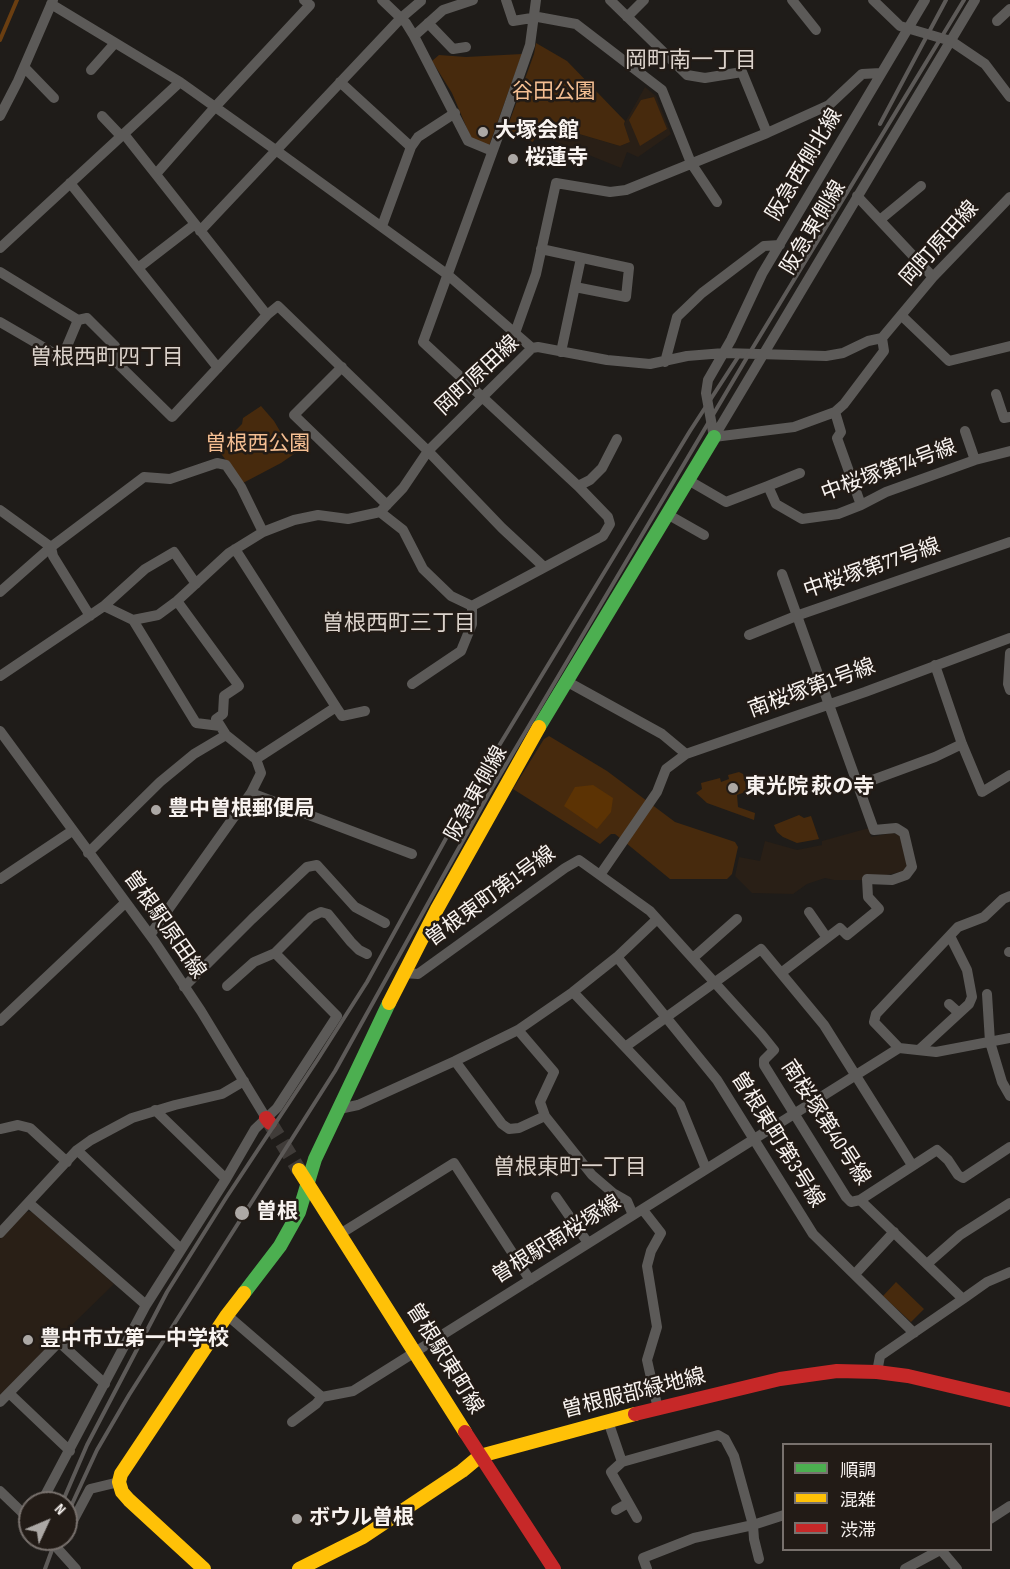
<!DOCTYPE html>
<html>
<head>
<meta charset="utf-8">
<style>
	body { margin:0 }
	#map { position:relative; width:1010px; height:1569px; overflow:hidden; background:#1f1c19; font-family:"Sofia Sans Condensed","Noto Sans JP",sans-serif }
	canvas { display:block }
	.legend { position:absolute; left:782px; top:1443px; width:210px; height:108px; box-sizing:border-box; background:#221b16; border:2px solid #78716d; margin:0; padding:8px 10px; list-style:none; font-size:18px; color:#f8f3f0 }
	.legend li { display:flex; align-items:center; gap:12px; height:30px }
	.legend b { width:30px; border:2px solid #78716d }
	.north { position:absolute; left:18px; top:1491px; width:60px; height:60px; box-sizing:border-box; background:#221b16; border:2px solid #78716d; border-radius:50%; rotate:46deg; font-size:16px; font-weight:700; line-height:24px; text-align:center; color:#f8f3f0 }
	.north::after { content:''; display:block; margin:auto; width:21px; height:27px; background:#aca8a5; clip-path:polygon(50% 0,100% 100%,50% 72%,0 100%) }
</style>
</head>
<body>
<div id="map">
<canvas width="1010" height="1569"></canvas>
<ul class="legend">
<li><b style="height:8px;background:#4caf50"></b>順調</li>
<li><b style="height:8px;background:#ffc107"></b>混雑</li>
<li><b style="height:8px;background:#c62828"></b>渋滞</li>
</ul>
<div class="north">N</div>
</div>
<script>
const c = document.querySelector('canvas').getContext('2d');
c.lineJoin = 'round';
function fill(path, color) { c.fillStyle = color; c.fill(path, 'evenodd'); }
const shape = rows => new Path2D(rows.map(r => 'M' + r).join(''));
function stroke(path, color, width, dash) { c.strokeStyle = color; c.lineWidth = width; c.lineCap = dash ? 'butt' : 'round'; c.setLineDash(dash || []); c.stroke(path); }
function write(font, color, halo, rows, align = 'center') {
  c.font = font + ' "Sofia Sans Condensed","Noto Sans JP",sans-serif'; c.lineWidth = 5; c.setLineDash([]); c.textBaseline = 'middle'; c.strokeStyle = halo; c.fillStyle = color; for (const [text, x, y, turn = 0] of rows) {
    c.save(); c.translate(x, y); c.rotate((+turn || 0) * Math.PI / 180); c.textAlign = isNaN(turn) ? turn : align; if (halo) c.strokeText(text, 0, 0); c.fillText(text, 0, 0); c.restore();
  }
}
fill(shape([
	[645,87,656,96,671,134,638,157,627,152,621,168,544,137,548,127,552,126,620,146,630,142,624,124],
	[869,828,871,837,892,833,900,835,907,866,905,871,863,880,834,880,825,878,807,884,793,894,752,893,735,876,739,857,760,861,765,841,797,850,822,845,822,841],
	[25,1212,32,1212,114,1284,0,1395,0,1239]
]), '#291f16');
fill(shape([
	[536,43,567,61,625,121,624,124,630,142,620,146,552,126,539,129,533,142,506,131,534,54],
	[522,54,489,146,471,138,452,93,432,61,439,55,466,57],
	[654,97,667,129,640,146,629,120,641,100],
	[261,406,274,421,287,443,297,452,281,463,243,483,216,447,237,429,242,424,243,418],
	[549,736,607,771,675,822,735,842,738,847,732,874,727,879,670,879,615,834,611,834,600,844,513,789,544,739],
	[739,772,743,774,748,791,737,795,738,807,755,813,754,820,707,803,696,793,702,789,701,783,720,778,721,782,729,779,728,775],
	[799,815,804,818,811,816,819,839,797,843,783,837,777,832,774,825],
	[896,1282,924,1309,911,1322,883,1296]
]), '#472a0d');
fill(shape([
	[593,785,613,798,611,812,597,829,564,806,575,787]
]), '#5c3304');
stroke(shape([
	[0,40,17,0]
]), '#6a3e11', 4);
stroke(shape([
	[270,1123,299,1170]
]), '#403c39', 15, [15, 8]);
stroke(shape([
	[382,0,406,23,414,36,468,141,492,151],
	[506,0,513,21,538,17,576,24,662,90,691,163,717,202],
	[610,0,687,75,705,78,742,72,767,133],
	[792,0,816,30],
	[873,0,900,26,951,41,985,64,1010,97],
	[51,4,180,82,277,151,448,275,532,348],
	[627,17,644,0],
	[997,21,1010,9],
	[428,23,453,49,466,47],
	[414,36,443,10,473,0],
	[24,67,54,98],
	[91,70,115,43],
	[340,82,411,147],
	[0,116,18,81,53,0],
	[102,116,121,136],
	[124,134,267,315],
	[156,174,215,107,310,5,304,0],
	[70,183,218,368],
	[857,196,933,277],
	[881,219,921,186],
	[382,226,411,147,418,137,455,113],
	[200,231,401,18,421,1],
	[0,248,180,82],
	[541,249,629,268,626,297,575,287],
	[138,268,195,224],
	[0,272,78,320,87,318,115,346,114,360,172,417,267,315,278,306,428,451,502,528,544,567],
	[902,316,949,361,1010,346],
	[0,322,62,358,78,320],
	[515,333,536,274,556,183,610,192,626,190,767,133,829,105,862,74,881,73],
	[561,352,581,258],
	[665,362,677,317,702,293,764,246,780,245],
	[342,367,294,415,387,505],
	[996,394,1004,418,1010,417],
	[835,412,841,432,837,438,861,505],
	[965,431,975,460],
	[714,437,975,0],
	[714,437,706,393,708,380,731,340,762,274,925,0],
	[714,437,794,427,835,412,844,404,884,351,882,338],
	[688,480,726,502,768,486,776,504,802,519,838,514,861,505,886,492,975,460,1010,451],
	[578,486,590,480,602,468,617,439],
	[768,486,800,473],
	[0,510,51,547,53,556,90,616],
	[380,512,403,530,423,569,451,596,472,606,603,536,610,524,608,517,578,486,423,342,500,131,530,45,536,0],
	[667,514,704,535],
	[235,549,336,707,256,759],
	[0,592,51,547,144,477,170,479,217,463,226,465,241,487,263,532],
	[177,601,239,686,224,696,223,714,216,719,226,735],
	[104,606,133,620,158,615,177,601,229,553,263,532,294,520,318,515,348,519,380,512,403,488,428,451,532,348,538,347,607,360,650,364,687,356,724,353,826,356,843,353,868,341,882,338,933,277,1010,197],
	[133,620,196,723,220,726],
	[749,635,796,616,1010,542],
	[1010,653,1008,684,1010,690],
	[935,665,962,744,982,792,1010,775],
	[0,676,104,606,145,569,174,552,196,584],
	[566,681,662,734,686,754],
	[412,684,461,651,472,624,472,606],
	[336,707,342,716,365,711],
	[0,731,155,942,201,1011,266,1118],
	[859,785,935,757,962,744],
	[88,853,160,782,194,754,226,735,256,759,261,773,251,793],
	[600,875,657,792,666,769,686,754,865,692,1010,638],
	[0,879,72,831],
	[809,912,827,938],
	[150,935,251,793,412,854],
	[1009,952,1010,952],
	[617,957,717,1080,813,1234,914,1333],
	[693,958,737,919],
	[403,973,418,974,565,868,579,860,650,911,762,1035,774,1050,764,1060,764,1065,846,1197,851,1202,860,1200,937,1150,948,1160,958,1175,963,1178,1010,1147],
	[781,973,840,928,847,935,879,909,868,897,867,879,892,880,906,875,912,867,904,833,896,828,874,830,782,574],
	[227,986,254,962,275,953,311,917,321,912,328,914,351,942,359,950,367,954],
	[184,987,252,919,307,867,317,865,355,907,385,923],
	[573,992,680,1105,706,1169],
	[987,994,990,1042,1002,1082,1010,1096],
	[949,1004,959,1013],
	[0,1021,125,903],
	[518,1030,554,1072,540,1102,545,1116,592,1175,613,1193,627,1201,633,1215],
	[625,1047,761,949,824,1025,912,1165],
	[899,1048,874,1022,876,1014,958,927,984,917,1003,899,1010,896],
	[919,1050,969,1004,972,997,967,970,950,936],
	[455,1061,502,1124,509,1129,519,1128,545,1116],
	[339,1109,358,1105,455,1061,518,1030,573,992,617,957,657,919],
	[155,1110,226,1179],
	[0,1129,18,1125,30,1128,67,1162],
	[77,1150,181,1249],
	[556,1197,588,1243],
	[860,1200,963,1299,880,1356,877,1372],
	[29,1203,146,1305],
	[643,1210,661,1233,651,1251,647,1266,657,1327,647,1360,658,1409],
	[0,1233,77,1150,91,1140,132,1118,175,1105,222,1094,244,1081],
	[340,1234,454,1163,530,1280],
	[927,1264,960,1235,1010,1203],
	[855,1274,894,1232],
	[963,1299,987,1282,1010,1272],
	[227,1315,322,1397,353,1391,899,1048,936,1052,1010,1038],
	[9,1393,70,1451],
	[0,1402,59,1342,105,1384],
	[608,1421,622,1462,718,1435,725,1439,734,1456,753,1525,754,1539,759,1559],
	[292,1422,316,1404,322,1397],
	[622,1462,611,1472,637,1518],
	[0,1491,30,1520],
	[41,1503,146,1305,226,1179,255,1129,277,1108,337,1016,275,953],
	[616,1510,628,1503],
	[990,1519,1010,1506],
	[66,1534,90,1489,119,1482],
	[49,1539,76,1569],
	[941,1550,957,1569],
	[647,1569,643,1558,694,1538,753,1525,784,1515],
	[905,1569,940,1550]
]), '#5c5a58', 10);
stroke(shape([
	[539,727,714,437],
	[244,1293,280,1246,299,1212,315,1159,389,1003]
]), '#4caf50', 14);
stroke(shape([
	[389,1003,437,909,539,727],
	[299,1170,465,1432],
	[204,1569,129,1500,122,1492,119,1482,121,1474,227,1315,244,1293],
	[299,1569,363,1537,462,1471,480,1456,635,1414]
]), '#ffc107', 14);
stroke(shape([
	[266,1118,270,1123],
	[635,1414,780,1379,837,1371,877,1372,908,1376,1010,1400],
	[465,1432,554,1569]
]), '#c62828', 14);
stroke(shape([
	[880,124,946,0],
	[62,1503,87,1445,167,1292,226,1198,318,1059,367,982,477,782,690,431,740,354],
	[66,1517,97,1450,129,1395,335,1071,491,790,752,349,964,0],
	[45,1569,56,1539]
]), '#5d5a58', 4);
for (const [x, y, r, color] of [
	[483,132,6,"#aca8a5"],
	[513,159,6,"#aca8a5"],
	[733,788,6,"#aca8a5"],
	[156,810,6,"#aca8a5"],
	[242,1213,8,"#aca8a5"],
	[28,1340,6,"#aca8a5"],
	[297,1519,6,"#aca8a5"]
]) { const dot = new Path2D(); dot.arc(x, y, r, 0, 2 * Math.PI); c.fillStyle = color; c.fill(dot); stroke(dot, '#221b16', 2); }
write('21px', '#f4be92', '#221b16', [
	["谷田公園",554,93],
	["曽根西公園",258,445]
]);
write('bold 21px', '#f8f3f0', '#221b16', [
	["大塚会館",495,132],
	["桜蓮寺",525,159],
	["東光院 萩の寺",745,788],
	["豊中曽根郵便局",168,810],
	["曽根",256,1213],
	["豊中市立第一中学校",40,1340],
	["ボウル曽根",309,1519]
], 'left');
write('21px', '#f8f3f0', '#221b16', [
	["阪急西側北線",805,165,-59],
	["阪急東側線",814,228,-59],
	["岡町原田線",940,244,-48],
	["岡町原田線",478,376,-43],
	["中桜塚第74号線",889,471,-20],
	["中桜塚第77号線",872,569,-19],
	["南桜塚第1号線",812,689,-20],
	["阪急東側線",477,794,-61],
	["曽根東町第1号線",491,897,-36],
	["曽根駅原田線",164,925,55],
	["南桜塚第40号線",825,1123,57],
	["曽根東町第3号線",777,1140,58],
	["曽根駅南桜塚線",557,1240,-32],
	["曽根駅東町線",444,1359,58],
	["曽根服部緑地線",634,1394,-14]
]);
write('22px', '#dbd2cb', '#221b16', [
	["岡町南一丁目",691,61],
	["曽根西町四丁目",107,358],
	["曽根西町三丁目",399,624],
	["曽根東町一丁目",570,1168]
]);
</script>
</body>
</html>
